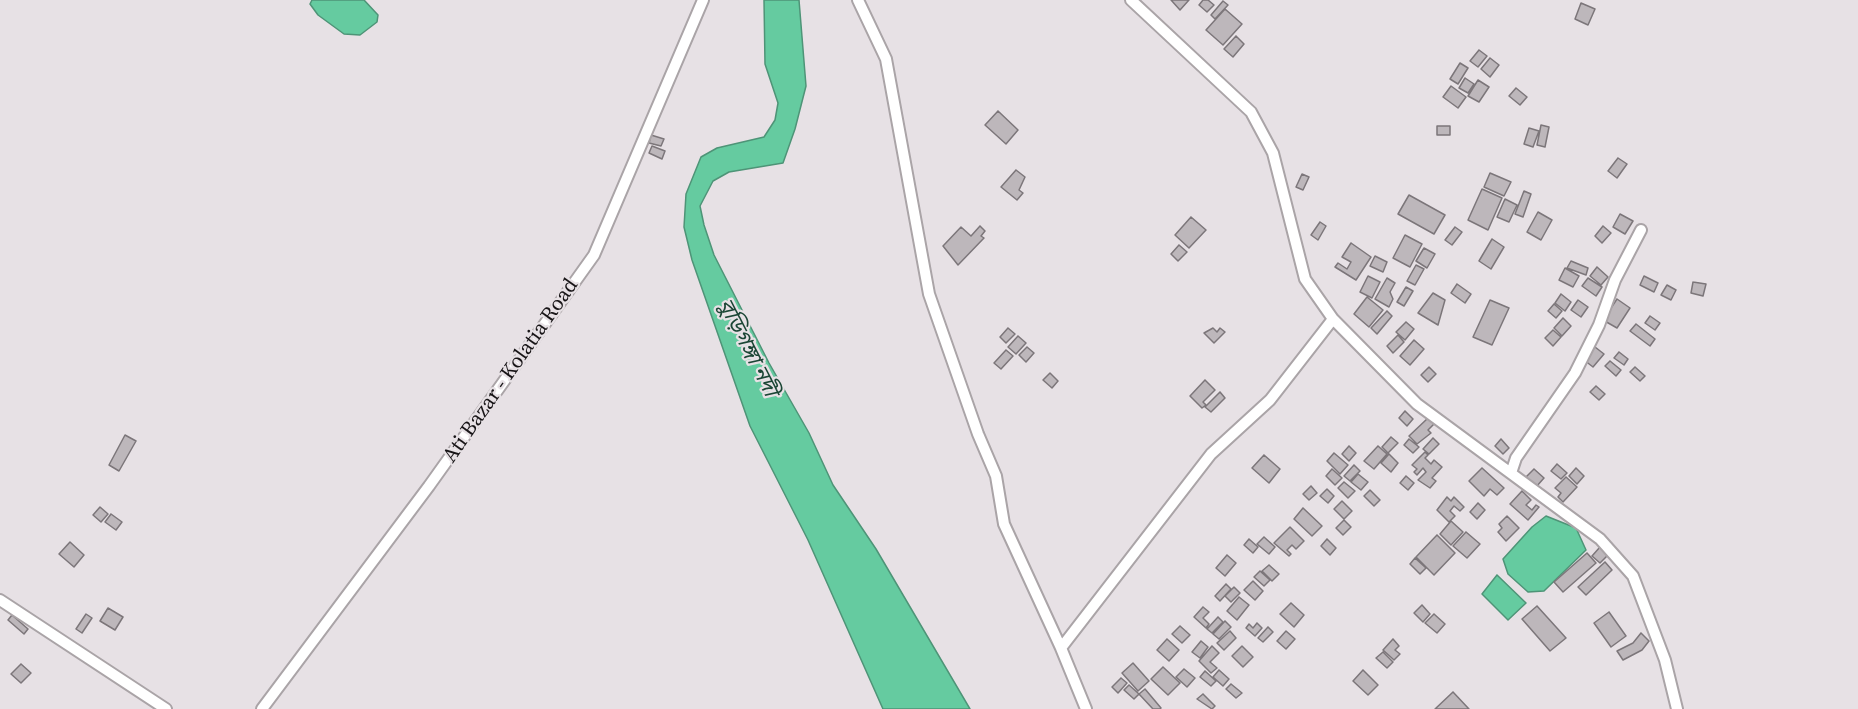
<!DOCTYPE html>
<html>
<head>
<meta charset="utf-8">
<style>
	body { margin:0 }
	canvas { display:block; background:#e7e1e5 }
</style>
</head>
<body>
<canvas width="1858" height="709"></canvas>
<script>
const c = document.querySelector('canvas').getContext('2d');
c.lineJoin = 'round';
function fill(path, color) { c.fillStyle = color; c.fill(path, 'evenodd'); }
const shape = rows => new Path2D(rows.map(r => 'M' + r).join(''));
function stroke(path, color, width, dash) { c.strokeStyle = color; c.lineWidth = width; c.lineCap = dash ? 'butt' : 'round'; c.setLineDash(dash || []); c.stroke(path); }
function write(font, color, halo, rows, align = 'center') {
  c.font = font + ' "Source Serif 4","Noto Sans Bengali",serif'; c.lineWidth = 4.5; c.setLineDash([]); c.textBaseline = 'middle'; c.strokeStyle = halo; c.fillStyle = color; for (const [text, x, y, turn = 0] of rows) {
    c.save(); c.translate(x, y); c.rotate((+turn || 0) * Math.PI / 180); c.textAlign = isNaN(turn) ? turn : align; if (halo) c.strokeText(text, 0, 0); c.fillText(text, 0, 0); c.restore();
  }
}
const water = shape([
	[312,0,364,0,378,15,377,22,360,35,344,34,318,15,310,4,312,0],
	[764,0,799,0,806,86,795,129,783,163,729,172,713,181,700,206,704,225,714,255,769,363,809,433,833,485,876,549,970,709,883,709,808,540,750,426,692,260,684,227,686,194,701,157,717,148,764,137,775,120,778,103,765,64,764,0],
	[1546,516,1576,528,1586,550,1544,591,1528,592,1508,574,1503,559,1532,527,1546,516],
	[1497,575,1526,603,1508,620,1482,594,1497,575]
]);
fill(water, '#65cba0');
stroke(water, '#4e9477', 1.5);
const building = shape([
	[1171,0,1189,0,1180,10,1171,0],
	[1203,0,1208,0,1214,5,1207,12,1199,5,1203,0],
	[1223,1,1228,5,1215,19,1211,15,1223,1],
	[1581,3,1595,9,1588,25,1575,19,1581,3],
	[1225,9,1242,24,1223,45,1206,30,1225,9],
	[1236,36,1244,44,1233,57,1224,49,1236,36],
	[1479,50,1487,56,1478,67,1470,61,1479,50],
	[1490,58,1499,65,1490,77,1481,69,1490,58],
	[1460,63,1468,68,1458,84,1450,79,1460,63],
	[1465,78,1474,84,1468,93,1459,88,1465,78],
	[1478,80,1489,87,1479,102,1468,96,1478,80],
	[1451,86,1466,97,1458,108,1443,97,1451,86],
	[1516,88,1527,97,1520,105,1509,96,1516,88],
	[998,111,1018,130,1006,144,985,125,998,111],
	[1541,125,1549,127,1545,147,1537,145,1541,125],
	[1437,126,1450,126,1450,135,1437,135,1437,126],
	[1529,128,1539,131,1533,147,1524,144,1529,128],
	[651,135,664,139,661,146,649,143,651,135],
	[652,146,665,151,662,159,649,153,652,146],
	[1618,158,1627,164,1617,178,1608,171,1618,158],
	[1016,170,1025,177,1019,190,1023,193,1017,200,1001,187,1016,170],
	[1490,173,1511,182,1504,196,1484,187,1490,173],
	[1302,174,1309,177,1303,190,1296,187,1302,174],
	[1482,189,1502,198,1488,230,1468,220,1482,189],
	[1524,191,1531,194,1523,217,1515,214,1524,191],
	[1409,195,1445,215,1434,234,1398,214,1409,195],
	[1505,199,1517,205,1509,222,1497,217,1505,199],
	[1538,212,1552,220,1541,240,1527,232,1538,212],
	[1620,214,1633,221,1625,234,1613,227,1620,214],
	[1191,217,1206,230,1189,248,1175,235,1191,217],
	[1320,222,1326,226,1318,240,1311,235,1320,222],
	[980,226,985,231,981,236,984,238,958,265,943,246,961,227,971,236,980,226],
	[1603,226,1611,233,1602,243,1595,236,1603,226],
	[1455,227,1462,232,1452,245,1445,240,1455,227],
	[1405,235,1422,244,1410,267,1393,258,1405,235],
	[1492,239,1504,247,1491,269,1479,261,1492,239],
	[1351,243,1371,257,1356,280,1335,267,1338,263,1347,269,1351,262,1342,257,1351,243],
	[1179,245,1187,252,1178,261,1171,254,1179,245],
	[1424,248,1435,254,1427,268,1416,261,1424,248],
	[1375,256,1387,262,1383,272,1370,266,1375,256],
	[1571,261,1588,268,1586,275,1567,268,1571,261],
	[1416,265,1424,269,1415,285,1407,281,1416,265],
	[1597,267,1608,277,1601,285,1590,276,1597,267],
	[1565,268,1579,276,1573,287,1559,280,1565,268],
	[1368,276,1380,282,1372,298,1360,292,1368,276],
	[1644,276,1658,283,1654,292,1640,285,1644,276],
	[1387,278,1395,283,1390,292,1393,299,1389,307,1375,299,1387,278],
	[1588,278,1602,287,1596,296,1582,286,1588,278],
	[1693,282,1706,284,1703,296,1691,293,1693,282],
	[1457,284,1471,294,1465,303,1451,293,1457,284],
	[1667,285,1676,290,1671,300,1661,295,1667,285],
	[1406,287,1413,291,1404,306,1397,302,1406,287],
	[1433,293,1445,300,1438,325,1418,313,1433,293],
	[1561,294,1571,302,1565,311,1555,303,1561,294],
	[1367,297,1383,310,1369,327,1354,314,1367,297],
	[1617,299,1630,308,1617,328,1603,320,1617,299],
	[1490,300,1509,308,1492,345,1473,337,1490,300],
	[1578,300,1588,307,1581,317,1571,310,1578,300],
	[1554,304,1562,311,1556,318,1548,311,1554,304],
	[1387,311,1392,316,1377,334,1371,328,1387,311],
	[1650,316,1660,323,1655,330,1645,323,1650,316],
	[1563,318,1571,326,1562,336,1554,328,1563,318],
	[1406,322,1414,329,1405,340,1396,332,1406,322],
	[1636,324,1655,339,1650,346,1630,331,1636,324],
	[1008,328,1015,334,1006,343,1000,337,1008,328],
	[1213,328,1217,332,1220,328,1225,332,1214,343,1204,333,1213,328],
	[1553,330,1561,337,1553,346,1545,338,1553,330],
	[1398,335,1404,342,1393,353,1387,346,1398,335],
	[1018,336,1026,343,1016,354,1008,347,1018,336],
	[1414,340,1424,349,1410,365,1400,356,1414,340],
	[1027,347,1034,353,1026,362,1019,355,1027,347],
	[1595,347,1604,354,1593,367,1584,360,1595,347],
	[1006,350,1013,356,1001,369,994,363,1006,350],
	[1619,352,1628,359,1624,365,1614,358,1619,352],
	[1610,361,1621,370,1616,376,1605,366,1610,361],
	[1429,367,1436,374,1428,382,1421,375,1429,367],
	[1635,367,1645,376,1640,381,1630,372,1635,367],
	[1050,373,1058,381,1052,388,1043,380,1050,373],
	[1205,380,1215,390,1203,402,1206,405,1202,408,1190,396,1205,380],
	[1596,386,1605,394,1599,400,1590,392,1596,386],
	[1220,392,1225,398,1211,412,1205,407,1220,392],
	[1405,411,1413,419,1407,426,1399,418,1405,411],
	[1428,418,1434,424,1428,430,1431,433,1417,444,1409,436,1428,418],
	[125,435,136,441,119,471,109,465,125,435],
	[1391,437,1398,443,1388,453,1382,447,1391,437],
	[1433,438,1439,444,1429,454,1423,449,1433,438],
	[1409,439,1419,447,1413,453,1404,445,1409,439],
	[1501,439,1509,448,1503,454,1495,446,1501,439],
	[1349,446,1356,453,1349,461,1342,454,1349,446],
	[1378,446,1387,454,1374,469,1364,461,1378,446],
	[1425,452,1428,455,1425,458,1431,464,1434,460,1442,467,1432,478,1436,481,1430,488,1418,480,1426,472,1423,468,1417,475,1414,472,1417,469,1412,465,1425,452],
	[1334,453,1348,465,1340,474,1327,461,1334,453],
	[1389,454,1398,463,1391,472,1381,463,1389,454],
	[1264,455,1280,469,1269,483,1252,468,1264,455],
	[1557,464,1567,473,1561,479,1551,471,1557,464],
	[1354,465,1360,471,1350,481,1344,476,1354,465],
	[1482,468,1504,488,1497,495,1490,489,1484,496,1469,481,1482,468],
	[1576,468,1584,476,1577,484,1569,476,1576,468],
	[1332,469,1342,478,1335,485,1326,476,1332,469],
	[1534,469,1544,478,1536,487,1526,477,1534,469],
	[1358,474,1368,482,1361,490,1351,482,1358,474],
	[1406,476,1414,483,1408,490,1400,483,1406,476],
	[1566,477,1577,487,1563,502,1558,497,1561,493,1555,488,1566,477],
	[1344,482,1355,491,1348,498,1338,488,1344,482],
	[1311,486,1317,493,1309,500,1303,494,1311,486],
	[1327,489,1334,496,1328,503,1320,496,1327,489],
	[1370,490,1380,500,1374,506,1364,496,1370,490],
	[1522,491,1531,500,1526,505,1532,510,1536,505,1539,507,1528,520,1510,504,1522,491],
	[1447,497,1451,501,1454,497,1464,507,1460,511,1454,506,1450,511,1455,516,1449,522,1437,510,1447,497],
	[1342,501,1352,511,1344,519,1334,509,1342,501],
	[1478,503,1485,510,1477,519,1470,512,1478,503],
	[100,507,108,514,101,522,93,515,100,507],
	[1303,508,1322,526,1312,536,1294,519,1303,508],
	[111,514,122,522,116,530,105,522,111,514],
	[1507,516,1519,528,1506,541,1498,532,1502,528,1499,524,1507,516],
	[1344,520,1351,527,1343,535,1336,528,1344,520],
	[1451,521,1463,532,1451,545,1440,534,1451,521],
	[1290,527,1304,541,1296,549,1292,545,1287,550,1291,554,1289,556,1274,543,1290,527],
	[1466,532,1480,544,1467,558,1453,546,1466,532],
	[1437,535,1455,553,1434,575,1416,557,1437,535],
	[1264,537,1275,547,1269,554,1257,544,1264,537],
	[1249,539,1258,547,1253,553,1244,545,1249,539],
	[1327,539,1336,548,1330,555,1321,546,1327,539],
	[70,542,84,555,74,567,59,554,70,542],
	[1600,547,1608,555,1600,563,1592,556,1600,547],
	[1587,553,1596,563,1563,592,1554,582,1587,553],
	[1227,555,1236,563,1225,576,1216,568,1227,555],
	[1415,558,1426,568,1420,574,1410,564,1415,558],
	[1605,562,1612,570,1586,595,1578,587,1605,562],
	[1269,565,1279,574,1272,581,1262,571,1269,565],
	[1260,571,1270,580,1264,586,1254,577,1260,571],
	[1253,581,1263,591,1255,600,1244,590,1253,581],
	[1226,584,1231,589,1220,601,1215,596,1226,584],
	[1234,587,1240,593,1231,602,1225,596,1234,587],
	[1239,597,1249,605,1237,620,1227,611,1239,597],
	[1291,603,1304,615,1294,627,1280,614,1291,603],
	[1422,605,1430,614,1423,622,1414,613,1422,605],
	[1537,606,1566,638,1550,651,1522,619,1537,606],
	[1203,607,1209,612,1203,618,1209,624,1206,628,1194,617,1203,607],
	[108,608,123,617,115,630,100,621,108,608],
	[1609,612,1626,636,1611,647,1594,623,1609,612],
	[86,614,92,618,82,633,76,629,86,614],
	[1434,614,1445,624,1437,633,1425,623,1434,614],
	[12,615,28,629,24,634,8,620,12,615],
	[1218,617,1223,622,1212,633,1207,629,1218,617],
	[1225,621,1231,627,1219,639,1213,634,1225,621],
	[1257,623,1262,628,1255,636,1246,628,1249,624,1253,628,1257,623],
	[1180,626,1190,635,1182,643,1172,634,1180,626],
	[1268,627,1273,632,1263,642,1258,638,1268,627],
	[1230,631,1236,638,1224,650,1217,643,1230,631],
	[1286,631,1295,639,1286,649,1277,641,1286,631],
	[1641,633,1649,641,1642,650,1623,660,1617,651,1633,643,1641,633],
	[1167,639,1179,650,1169,661,1157,650,1167,639],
	[1393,639,1399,646,1395,650,1400,654,1394,660,1383,650,1393,639],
	[1201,641,1208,647,1200,658,1192,652,1201,641],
	[1212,646,1219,653,1210,662,1217,668,1211,673,1199,661,1212,646],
	[1242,646,1253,657,1243,667,1232,656,1242,646],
	[1383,652,1393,662,1387,668,1376,658,1383,652],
	[1133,663,1149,681,1138,691,1122,673,1133,663],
	[21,664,31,673,21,683,11,674,21,664],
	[1163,667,1180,683,1168,695,1151,679,1163,667],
	[1184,669,1195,678,1187,687,1176,677,1184,669],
	[1219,670,1229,679,1223,686,1213,677,1219,670],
	[1363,670,1378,685,1368,695,1353,681,1363,670],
	[1205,671,1216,681,1211,686,1200,677,1205,671],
	[1121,678,1127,683,1118,693,1112,687,1121,678],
	[1231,684,1242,693,1236,698,1226,689,1231,684],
	[1129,685,1139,694,1134,699,1124,690,1129,685],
	[1145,689,1161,708,1160,709,1153,709,1139,694,1145,689],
	[1453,692,1469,709,1435,709,1453,692],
	[1203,694,1215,706,1212,709,1197,699,1203,694]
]);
fill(building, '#bdb7bb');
stroke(building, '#7c767a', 1.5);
const street = shape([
	[858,0,886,59,929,294,978,434,996,476,1004,524,1061,648,1211,454,1270,400,1333,319],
	[1131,0,1251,112,1273,153,1305,279,1333,319,1417,404,1600,539,1633,576,1665,660,1677,709],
	[1511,473,1516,458,1575,373,1599,325,1615,280,1641,230],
	[0,600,166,709],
	[1061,648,1086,709],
	[262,709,429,486,594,255,703,0]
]);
stroke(street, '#aaa4a7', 14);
stroke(street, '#fff', 10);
write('21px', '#181517', '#e7e1e5', [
	["Ati Bazar - Kolatia Road",511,371,-55]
]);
write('italic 22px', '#1b4635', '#e7e1e5', [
	["বুড়িগঙ্গা নদী",747,348,63]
]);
</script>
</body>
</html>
